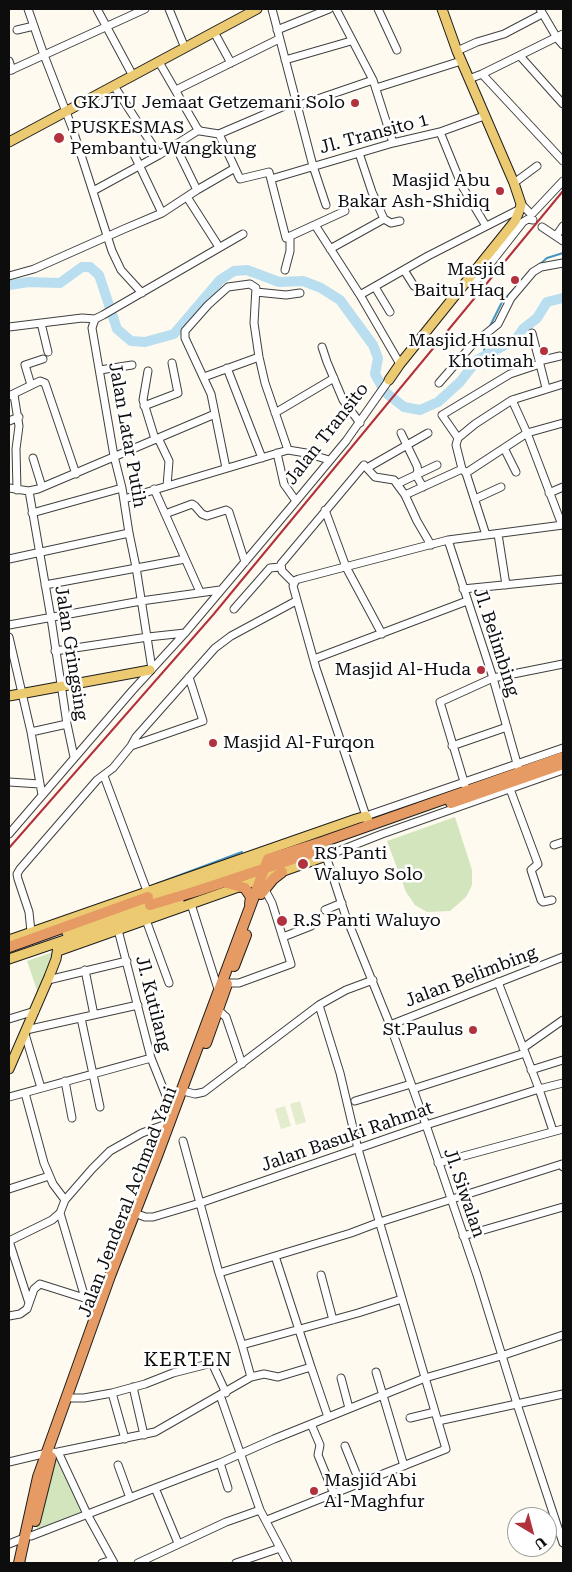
<!DOCTYPE html>
<html>
<head>
<meta charset="utf-8">
<style>
	body { margin:0 }
	#map { position:relative; width:572px; height:1572px; overflow:hidden; background:#fefaef; font-family:"Roboto Serif",serif }
	canvas { display:block }
	.frame { position:absolute; inset:0; border:10px solid #0d0d0d; pointer-events:none }
	.north { position:absolute; left:507px; top:1507px; width:50px; height:50px; box-sizing:border-box; background:#fff; border:1px solid #9e9e9e; border-radius:50%; rotate:143deg; font-size:14px; font-weight:700; line-height:20px; text-align:center; color:#0d0d0d }
	.north::after { content:''; display:block; margin:auto; width:18px; height:22px; background:#b1323d; clip-path:polygon(50% 0,100% 100%,50% 72%,0 100%) }
</style>
</head>
<body>
<div id="map">
<canvas width="572" height="1572"></canvas>
<div class="frame"></div>
<div class="north">U</div>
</div>
<script>
const c = document.querySelector('canvas').getContext('2d');
c.lineJoin = 'round';
function fill(path, color) { c.fillStyle = color; c.fill(path, 'evenodd'); }
const shape = rows => new Path2D(rows.map(r => 'M' + r).join(''));
function stroke(path, color, width, dash) { c.strokeStyle = color; c.lineWidth = width; c.lineCap = dash ? 'butt' : 'round'; c.setLineDash(dash || []); c.stroke(path); }
function write(font, color, halo, rows, align = 'center') {
  c.font = font + ' "Roboto Serif",serif'; c.lineWidth = 5; c.setLineDash([]); c.textBaseline = 'middle'; c.strokeStyle = halo; c.fillStyle = color; for (const [text, x, y, turn = 0] of rows) {
    c.save(); c.translate(x, y); c.rotate((+turn || 0) * Math.PI / 180); c.textAlign = isNaN(turn) ? turn : align; if (halo) c.strokeText(text, 0, 0); c.fillText(text, 0, 0); c.restore();
  }
}
fill(shape([
	[455,817,472,870,472,885,466,897,450,911,427,912,415,905,406,892,387,841],
	[56,951,38,993,27,961],
	[57,1456,83,1511,37,1529,40,1517]
]), '#d3e5bc');
fill(shape([
	[300,1101,306,1122,296,1125,290,1104],
	[285,1106,291,1126,281,1129,275,1109]
]), '#e3edcd');
stroke(shape([
	[539,265,547,258,563,253],
	[489,328,502,302,514,289],
	[484,356,485,337],
	[156,884,242,852]
]), '#4694c1', 2);
stroke(shape([
	[9,285,29,282,60,283,82,267,90,267,99,275,117,329,131,341,145,342,174,334,220,280,234,271,247,270,279,282,303,281,321,288,340,300,373,345,378,358,375,374,385,392,404,407,420,410,438,402,460,382,477,360,516,339,523,329,537,318,547,302,563,298]
]), '#b8def0', 10);
const minor = shape([
	[28,9,44,55,73,130,112,251,121,270,142,293],
	[97,9,133,76],
	[169,9,185,48],
	[272,9,313,166],
	[336,9,373,80,393,143],
	[378,9,397,50],
	[540,9,557,38,563,45],
	[17,30,34,26],
	[277,30,329,9],
	[214,32,231,63],
	[457,51,477,42,504,34,542,14],
	[520,56,563,104],
	[285,60,351,41],
	[9,61,12,70],
	[159,62,197,128,200,131,219,134,240,179,269,172,286,238,345,211],
	[9,71,145,9],
	[482,74,563,161],
	[469,79,482,74,563,34],
	[114,86,159,155],
	[376,88,461,61],
	[176,90,279,39],
	[297,106,373,80],
	[440,132,462,186,486,226],
	[219,134,296,101],
	[175,145,197,190],
	[132,150,162,213],
	[313,166,326,205],
	[271,179,393,143,440,132,484,116],
	[514,183,537,166],
	[93,191,159,155,199,130],
	[187,197,219,247],
	[521,204,530,213,533,213,563,181],
	[384,219,391,223,400,221],
	[315,225,360,295,400,364],
	[542,227,563,241],
	[556,236,563,226],
	[330,249,384,219,372,192,359,153],
	[285,270,290,251,290,237],
	[404,270,414,286],
	[9,276,34,269,124,229,162,213,197,190,235,168],
	[468,279,474,281,479,278,523,222,528,219,533,220],
	[375,287,390,312],
	[256,292,286,295,300,293],
	[360,295,428,256,520,209],
	[41,323,48,352],
	[9,327,82,318,95,319],
	[532,333,546,388],
	[322,347,327,362,343,400,360,423],
	[539,361,560,356],
	[227,368,262,458],
	[100,370,132,365],
	[148,371,143,400,155,439],
	[204,377,259,357],
	[439,383,472,345,498,324,511,298,533,272,541,267,563,263],
	[31,385,25,365,43,359],
	[14,395,19,426,16,449,17,490],
	[9,396,40,381,45,383,76,474],
	[512,400,527,433,562,525],
	[144,406,178,393,172,363],
	[275,413,334,378],
	[9,421,19,417],
	[401,433,417,466,418,471,416,475,423,487],
	[158,438,169,461,167,486],
	[458,438,442,415,510,374,540,364],
	[504,448,516,472],
	[277,453,284,484,296,501],
	[33,458,42,487],
	[226,468,211,394,185,338,185,331,208,305,228,287,250,284,256,288,254,323,259,357,265,383,288,450],
	[367,468,428,433],
	[466,473,527,433,563,423],
	[397,484,437,465],
	[9,488,29,491,38,489,215,414],
	[154,489,200,592],
	[29,491,51,618,67,724,74,757],
	[549,493,563,487],
	[405,495,462,469],
	[124,499,288,450,306,453,329,460],
	[475,499,501,487],
	[325,510,346,567,382,634],
	[32,513,122,488],
	[165,514,192,504,195,506,202,514,207,516,226,510,229,512,245,562],
	[563,525,448,540,299,579,296,580,293,586,316,668,366,816,563,748],
	[498,534,506,585],
	[486,535,466,473,462,469,456,445,458,438,475,424,512,400,563,384],
	[448,540,493,678,518,767],
	[9,559,129,533],
	[294,583,282,571,281,564,364,465,375,477,394,480,405,495,417,521,431,545],
	[45,585,185,559],
	[463,589,563,579],
	[234,609,270,568,280,567],
	[9,625,141,601,220,590],
	[9,637,31,732,42,795],
	[55,651,148,637,185,633],
	[314,659,467,601],
	[152,669,136,567,129,533,122,488,114,456,92,328,95,319,103,315,243,234],
	[31,732,67,724],
	[131,746,203,721,189,677],
	[452,746,507,727],
	[563,770,382,834,326,856,345,914,390,1025,426,1125,477,1275,517,1404,563,1543],
	[104,776,147,891],
	[9,782,40,784],
	[465,785,440,702,493,678,563,664],
	[510,789,538,864,531,870,541,900,543,902,552,900],
	[9,834,132,691,185,633,292,506,346,441,389,380],
	[554,845,563,842],
	[191,904,218,989],
	[325,910,342,903],
	[146,920,169,983],
	[117,926,151,1058,173,1113],
	[31,932,29,912,18,879,17,874,20,869,97,780,113,768,131,746,136,737,215,648,231,636,296,601],
	[283,937,311,926],
	[85,970,94,1015],
	[48,980,127,961],
	[498,982,539,1089,553,1131],
	[227,983,239,983,291,964,272,903,263,886],
	[218,1010,226,1017,242,1064],
	[81,1018,100,1107],
	[9,1019,35,1011],
	[390,1025,563,957],
	[26,1030,138,1005],
	[25,1034,41,1088],
	[523,1048,563,1020],
	[531,1070,563,1060],
	[65,1081,72,1118],
	[413,1089,525,1053],
	[187,1092,195,1094,204,1092,319,1005,346,990,373,980],
	[25,1093,44,1163,53,1184,65,1200],
	[9,1097,151,1058],
	[355,1101,411,1084],
	[183,1141,219,1273,242,1345],
	[438,1163,563,1129],
	[9,1189,49,1176],
	[60,1213,85,1298],
	[140,1215,145,1217,153,1217,200,1203,426,1125,539,1089,563,1083],
	[463,1236,563,1207],
	[9,1241,52,1220,60,1213,65,1200,92,1169,110,1151,142,1133,169,1123],
	[9,1241,29,1303],
	[275,1256,311,1367],
	[219,1273,351,1233,380,1222,562,1164,563,1167],
	[321,1275,333,1320],
	[9,1316,20,1314,27,1309,34,1289,40,1284,100,1303],
	[376,1372,404,1466],
	[341,1378,349,1408],
	[133,1387,144,1435],
	[112,1393,125,1439],
	[220,1395,260,1510,288,1563],
	[72,1398,84,1398,112,1393,145,1384,173,1373,212,1363,226,1393],
	[328,1417,311,1367,278,1377,264,1374,251,1377,242,1345,358,1313,402,1299],
	[410,1418,435,1412],
	[438,1421,563,1394],
	[311,1424,320,1445,318,1455,334,1494],
	[345,1446,360,1483],
	[58,1452,155,1432,251,1377],
	[9,1462,47,1453,58,1452,87,1514,114,1563],
	[220,1463,228,1488],
	[118,1465,130,1498],
	[155,1488,178,1543],
	[267,1520,446,1449,358,1149,340,1073,319,1005],
	[31,1536,220,1463,274,1439,425,1378,501,1356,563,1335],
	[9,1544,24,1538],
	[102,1563,112,1560],
	[138,1563,226,1522,260,1510],
	[236,1563,280,1548]
]);
const major = shape([
	[9,142,257,9],
	[389,380,400,364,515,221,520,209,521,204,514,183,457,51,442,9],
	[9,696,150,670],
	[148,897,268,859],
	[67,933,150,905],
	[9,940,356,819,366,816,370,825],
	[58,951,326,856,324,848],
	[9,959,179,901],
	[9,1069,49,977,56,959,58,947]
]);
const highway = shape([
	[451,803,563,764],
	[224,882,245,888,251,897,250,904],
	[261,894,273,879,282,872],
	[150,905,197,891,317,851],
	[9,947,148,897],
	[234,966,246,935],
	[206,1043,227,984],
	[35,1521,51,1457],
	[19,1563,38,1477,110,1276,157,1156,268,859,322,842,563,757]
]);
stroke(minor, '#404040', 9);
stroke(major, '#1e1e1e', 11);
stroke(highway, '#1e1e1e', 12);
stroke(minor, '#fff', 7);
stroke(major, '#ecca71', 9);
stroke(highway, '#e79b64', 10);
stroke(shape([
	[9,848,213,615,563,191]
]), '#b1323d', 2);
for (const [x, y, r, color] of [
	[355,103,5,"#b1323d"],
	[59,138,6,"#b1323d"],
	[500,191,5,"#b1323d"],
	[515,280,5,"#b1323d"],
	[544,351,5,"#b1323d"],
	[481,670,5,"#b1323d"],
	[213,743,5,"#b1323d"],
	[303,864,6,"#b1323d"],
	[282,921,6,"#b1323d"],
	[473,1030,5,"#b1323d"],
	[314,1491,5,"#b1323d"]
]) { const dot = new Path2D(); dot.arc(x, y, r, 0, 2 * Math.PI); c.fillStyle = color; c.fill(dot); stroke(dot, '#fff', 2); }
write('18px', '#0d0d0d', '#fff', [
	["GKJTU Jemaat Getzemani Solo",345,103],
	["PUSKESMAS",70,128,"left"],
	["Pembantu Wangkung",70,149,"left"],
	["Masjid Abu",490,181],
	["Bakar Ash-Shidiq",490,202],
	["Masjid",505,270],
	["Baitul Haq",505,291],
	["Masjid Husnul",534,341],
	["Khotimah",534,362],
	["Masjid Al-Huda",471,670],
	["Masjid Al-Furqon",223,743,"left"],
	["RS Panti",314,854,"left"],
	["Waluyo Solo",314,875,"left"],
	["R.S Panti Waluyo",293,921,"left"],
	["St.Paulus",463,1030],
	["Masjid Abi",324,1481,"left"],
	["Al-Maghfur",324,1502,"left"]
], 'right');
write('18px', '#0d0d0d', '#fff', [
	["Jl. Transito 1",374,134,-15],
	["Jalan Transito",327,434,-52],
	["Jalan Latar Putih",127,435,80],
	["Jl. Belimbing",496,642,72],
	["Jalan Gringsing",71,653,81],
	["Jalan Belimbing",471,977,-21],
	["Jl. Kutilang",153,1004,76],
	["Jalan Basuki Rahmat",347,1137,-19],
	["Jl. Siwalan",464,1193,71],
	["Jalan Jenderal Achmad Yani",128,1202,-69]
]);
c.letterSpacing = '1px';
write('20px', '#0d0d0d', '#fff', [
	["KERTEN",188,1360]
]);
c.letterSpacing = '0px';
</script>
</body>
</html>
